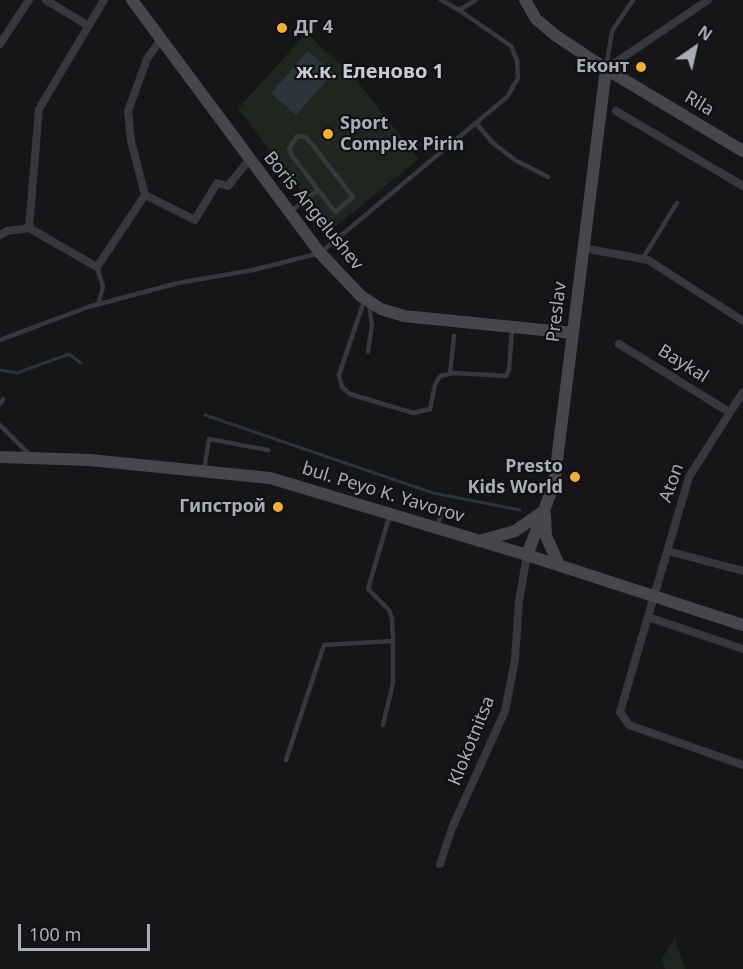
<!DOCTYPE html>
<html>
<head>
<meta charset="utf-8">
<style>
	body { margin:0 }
	#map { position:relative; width:743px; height:969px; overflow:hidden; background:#161618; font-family:"Noto Sans",sans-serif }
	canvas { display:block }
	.north { position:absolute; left:665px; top:18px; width:60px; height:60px; -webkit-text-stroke:4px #111113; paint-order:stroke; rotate:34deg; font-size:16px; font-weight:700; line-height:24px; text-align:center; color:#a8adb8 }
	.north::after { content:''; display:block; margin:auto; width:21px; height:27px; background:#a8adb8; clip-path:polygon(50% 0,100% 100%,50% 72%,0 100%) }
	.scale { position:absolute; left:18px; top:924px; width:132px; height:27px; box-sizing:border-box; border:3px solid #a8adb8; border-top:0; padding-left:8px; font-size:18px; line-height:21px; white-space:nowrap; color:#a8adb8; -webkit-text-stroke:4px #111113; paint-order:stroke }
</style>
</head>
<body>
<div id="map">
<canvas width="743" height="969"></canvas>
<div class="north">N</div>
<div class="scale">100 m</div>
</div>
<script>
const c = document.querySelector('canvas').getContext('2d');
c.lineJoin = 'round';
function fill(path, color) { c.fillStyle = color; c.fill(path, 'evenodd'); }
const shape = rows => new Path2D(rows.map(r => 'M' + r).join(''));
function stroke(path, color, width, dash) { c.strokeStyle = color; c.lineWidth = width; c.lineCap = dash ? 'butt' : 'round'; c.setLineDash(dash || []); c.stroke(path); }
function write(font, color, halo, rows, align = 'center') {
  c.font = font + ' "Noto Sans",sans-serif'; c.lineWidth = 4.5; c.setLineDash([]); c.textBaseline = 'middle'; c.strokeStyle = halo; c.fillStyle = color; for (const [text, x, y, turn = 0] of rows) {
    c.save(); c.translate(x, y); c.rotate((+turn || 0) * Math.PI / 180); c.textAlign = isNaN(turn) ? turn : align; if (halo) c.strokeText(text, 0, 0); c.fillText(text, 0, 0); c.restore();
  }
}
fill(shape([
	[306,33,352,75,419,159,331,230,238,109],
	[675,939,685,969,665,969,662,958]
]), '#1e261f');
fill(shape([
	[308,51,333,73,296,115,271,93]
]), '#2c353c');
stroke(shape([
	[0,370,17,373,69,354,81,363],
	[205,415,433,493,520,510]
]), '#2c353c', 3);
stroke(shape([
	[441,0,459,10,476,0],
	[606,68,612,31,633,0],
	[476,123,493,143,515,160,548,177],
	[297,136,305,137,311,143,353,197,335,212,293,157,289,149,297,136],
	[290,212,318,190],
	[643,258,677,203],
	[97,267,103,287,98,305],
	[364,301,339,375,342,387,350,394,413,413,430,409,435,385,440,376,454,373,506,376,509,370,512,329],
	[0,340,88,307,178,283,253,270,320,253,507,97,518,78,517,60,511,46,459,10],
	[368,352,372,325,369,304],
	[450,374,454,336],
	[0,404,3,399],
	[0,425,30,455],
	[204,470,209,439,268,450],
	[437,526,444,507],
	[383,725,393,683,393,641],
	[286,760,324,645,393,641,392,618,389,610,368,589,390,514]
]), '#37383d', 4.5);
stroke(shape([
	[46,0,87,25],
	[0,44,29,0],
	[606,69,708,0],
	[616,111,743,186],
	[145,195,131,141,128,111,147,59,161,39],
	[29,228,39,109,104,0],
	[0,235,7,231,29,228,97,267,145,195,195,220,217,183,228,186,249,160],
	[583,248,648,260,743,321],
	[619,344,729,412],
	[743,392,689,477,620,712,629,725,743,765],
	[668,551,743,571],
	[648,617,743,649],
	[440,864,452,828,505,711,515,660,519,601,527,555]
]), '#37383d', 8);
stroke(shape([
	[132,0,320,253,361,296,381,309,404,316,573,333],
	[525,0,536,19,555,35,606,69,743,151],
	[0,457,90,460,270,478,527,555,743,625],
	[545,515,546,536,559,565],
	[479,541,515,531,544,511],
	[527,555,554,484,606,69]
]), '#45474d', 12);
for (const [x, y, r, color] of [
	[282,28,6,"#f2b134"],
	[641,67,6,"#f2b134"],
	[328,134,6,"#f2b134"],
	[575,477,6,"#f2b134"],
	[278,507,6,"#f2b134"]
]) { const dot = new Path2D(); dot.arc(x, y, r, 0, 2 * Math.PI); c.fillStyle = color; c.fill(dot); stroke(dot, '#111113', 2); }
write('bold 18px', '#a8adb8', '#111113', [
	["ДГ 4",294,28,"left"],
	["Еконт",629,67],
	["Sport",340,124,"left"],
	["Complex Pirin",340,145,"left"],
	["Presto",563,467],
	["Kids World",563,488],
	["Гипстрой",266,507]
], 'right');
write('18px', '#a8adb8', '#111113', [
	["Rila",699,104,31],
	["Boris Angelushev",313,211,51],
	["Preslav",557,312,-83],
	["Baykal",683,364,32],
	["Aton",672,483,-70],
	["bul. Peyo K. Yavorov",383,493,17],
	["Klokotnitsa",472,741,-68]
]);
write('bold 20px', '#c9ccd4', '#111113', [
	["ж.к. Еленово 1",370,72]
]);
</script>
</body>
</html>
